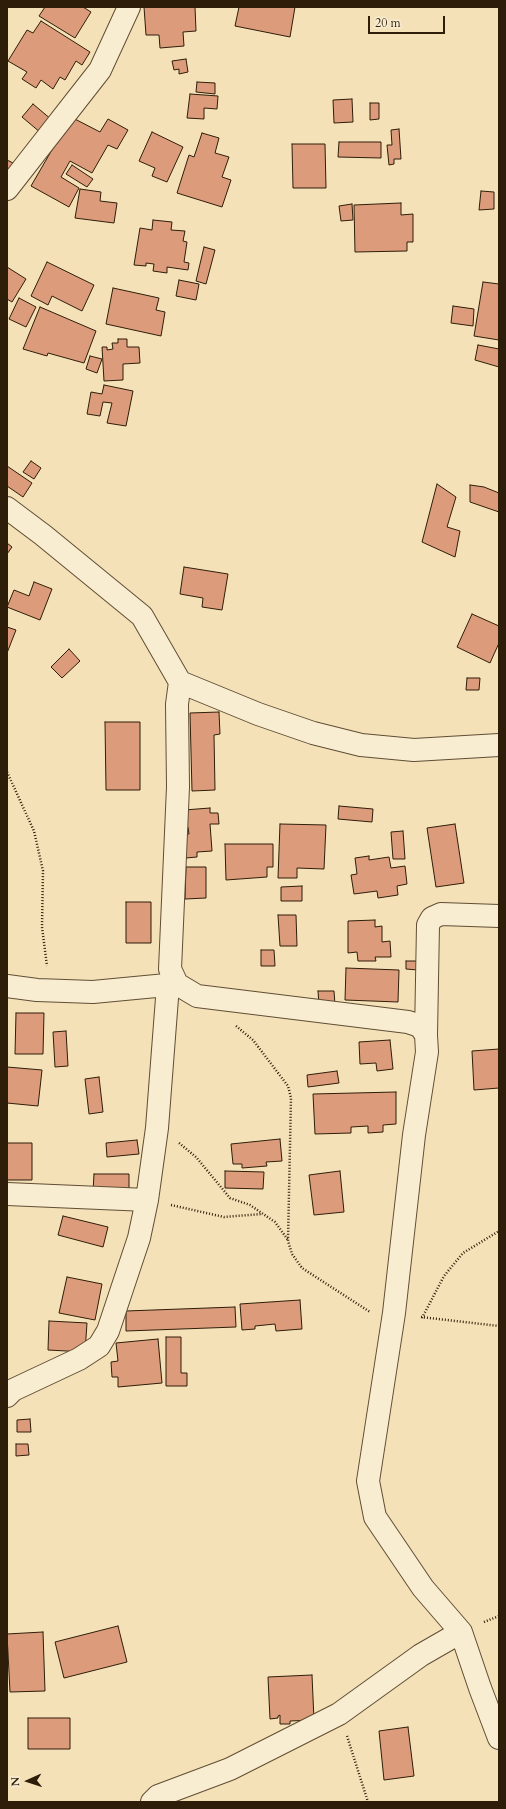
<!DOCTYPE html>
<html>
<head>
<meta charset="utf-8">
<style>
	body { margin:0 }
	#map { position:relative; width:506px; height:1809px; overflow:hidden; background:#f4e1b8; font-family:Cardo,serif }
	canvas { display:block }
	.frame { position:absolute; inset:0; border:8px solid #2e1d08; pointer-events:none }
	.north { position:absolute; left:8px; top:1761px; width:40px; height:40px; -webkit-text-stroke:3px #f8ecd1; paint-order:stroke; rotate:267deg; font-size:11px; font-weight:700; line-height:16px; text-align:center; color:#2e1d08 }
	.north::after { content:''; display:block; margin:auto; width:14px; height:18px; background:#2e1d08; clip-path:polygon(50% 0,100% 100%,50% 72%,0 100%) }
	.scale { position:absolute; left:368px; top:16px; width:77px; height:18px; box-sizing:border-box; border:2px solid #2e1d08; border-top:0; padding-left:5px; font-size:12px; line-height:14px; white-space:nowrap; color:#2e1d08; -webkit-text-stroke:3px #f8ecd1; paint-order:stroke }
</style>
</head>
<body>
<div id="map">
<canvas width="506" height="1809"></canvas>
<div class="frame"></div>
<div class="north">N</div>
<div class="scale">20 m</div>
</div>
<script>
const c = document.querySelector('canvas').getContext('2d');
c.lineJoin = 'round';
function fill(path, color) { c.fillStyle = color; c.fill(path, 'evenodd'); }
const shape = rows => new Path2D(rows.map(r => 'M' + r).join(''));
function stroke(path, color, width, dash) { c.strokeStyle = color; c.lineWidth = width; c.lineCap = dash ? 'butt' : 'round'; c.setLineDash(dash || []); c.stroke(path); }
const building = shape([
	[45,7,83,7,91,12,75,38,39,16,45,7],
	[144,7,202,7,195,7,196,31,183,32,184,46,160,48,159,35,146,35,144,7],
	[239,7,295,7,290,37,235,26,239,7],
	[41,21,90,52,82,65,76,61,65,80,60,77,53,89,41,80,36,88,22,79,27,72,8,61,27,30,33,33,41,21],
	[186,59,188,72,179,74,179,69,174,70,172,61,186,59],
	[197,82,215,83,215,94,196,92,197,82],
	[190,94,218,96,217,109,204,108,204,119,187,118,190,94],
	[352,99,353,122,334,123,333,100,352,99],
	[370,103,379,103,379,119,370,120,370,103],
	[33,104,52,120,41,133,22,117,33,104],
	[71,117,100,132,108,119,128,130,117,149,108,145,92,173,70,161,61,177,79,188,69,207,31,186,71,117],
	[399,129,401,159,394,159,394,164,389,165,387,145,392,145,391,130,399,129],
	[152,132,183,147,167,182,152,176,155,168,139,161,152,132],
	[202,133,219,138,215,153,229,157,222,177,231,180,222,207,177,193,189,155,194,157,202,133],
	[339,142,381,142,381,158,338,157,339,142],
	[292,144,325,144,326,188,293,188,292,144],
	[7,160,13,163,7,173,7,160],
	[72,165,93,179,87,187,66,174,72,165],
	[80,189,101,192,100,201,117,203,114,223,75,218,80,189],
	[481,191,494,192,494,209,479,210,481,191],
	[401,203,401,215,413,214,413,242,407,242,407,251,355,252,354,205,401,203],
	[352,204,353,220,341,221,339,206,352,204],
	[153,220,172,222,171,230,185,231,183,241,187,242,184,262,189,263,188,270,167,267,167,273,153,271,154,264,146,263,146,266,134,265,140,228,152,230,153,220],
	[204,247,215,250,206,284,196,281,204,247],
	[47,262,94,285,82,311,52,296,48,305,31,296,47,262],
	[7,267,26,279,12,302,7,299,7,267],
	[179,280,199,284,196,300,176,296,179,280],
	[483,282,499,284,499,340,474,336,483,282],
	[113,288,159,298,156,310,165,312,161,336,106,324,113,288],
	[19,298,36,307,26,327,9,319,19,298],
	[453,306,474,309,473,326,451,323,453,306],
	[40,307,96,331,84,363,48,353,47,356,23,349,40,307],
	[118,339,127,339,127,347,139,347,140,363,123,364,123,380,104,381,102,347,107,347,107,350,113,349,112,343,118,343,118,339],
	[478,345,499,349,499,367,475,360,478,345],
	[90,356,102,359,97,373,86,369,90,356],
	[104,385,133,391,126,426,107,423,112,403,103,402,100,416,87,414,91,392,102,394,104,385],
	[31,461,41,468,34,479,23,472,31,461],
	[7,466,32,483,23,497,7,486,7,466],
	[437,484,456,497,447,527,460,531,455,557,422,542,437,484],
	[470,485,484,487,499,493,499,512,470,502,470,485],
	[7,543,12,547,7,554,7,543],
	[184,567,228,574,222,610,202,607,203,598,180,594,184,567],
	[34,582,52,589,40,620,7,607,14,590,29,596,34,582],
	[472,614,499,626,499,643,490,663,457,647,472,614],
	[7,627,16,630,7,653,7,627],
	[69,649,80,661,62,678,51,667,69,649],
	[467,678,480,678,479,690,466,690,467,678],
	[219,712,220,734,214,735,215,790,192,791,190,713,219,712],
	[105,722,140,722,140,790,106,790,105,722],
	[339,806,373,809,372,822,338,819,339,806],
	[210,808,210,813,218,813,219,824,210,824,212,851,197,852,197,857,186,858,184,834,189,834,188,827,185,827,184,810,210,808],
	[280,824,326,825,324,869,297,868,297,878,278,878,280,824],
	[455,824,464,883,436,887,427,828,455,824],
	[403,831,405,859,393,859,391,832,403,831],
	[225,844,273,844,273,867,267,867,267,877,226,880,225,844],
	[369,856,369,860,389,857,391,868,405,866,407,884,397,886,398,895,378,898,377,891,354,894,351,875,357,874,355,858,369,856],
	[186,867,206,867,206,898,185,899,186,867],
	[302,886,302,901,281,901,281,887,302,886],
	[126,902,151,902,151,943,126,943,126,902],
	[278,915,296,915,297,946,280,946,278,915],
	[375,920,375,927,382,926,382,942,390,941,391,957,375,957,376,961,358,961,357,952,348,953,348,921,375,920],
	[261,950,274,950,275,966,261,966,261,950],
	[406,961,419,961,418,970,406,969,406,961],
	[346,968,399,970,398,1002,345,1000,346,968],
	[318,991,334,991,335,1005,319,1005,318,991],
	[16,1013,44,1013,43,1054,15,1054,16,1013],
	[66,1031,68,1066,55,1067,53,1032,66,1031],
	[390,1040,393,1069,377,1071,376,1063,360,1064,359,1042,390,1040],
	[499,1049,499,1088,474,1090,472,1051,499,1049],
	[7,1067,42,1070,38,1106,7,1103,7,1067],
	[337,1071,339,1083,308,1087,307,1075,337,1071],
	[99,1077,103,1112,89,1114,85,1079,99,1077],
	[396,1092,396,1124,383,1125,383,1132,368,1133,368,1126,351,1127,351,1133,315,1134,313,1094,396,1092],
	[280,1139,282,1161,266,1162,267,1166,242,1168,242,1164,233,1164,231,1144,280,1139],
	[137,1140,139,1154,107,1157,106,1143,137,1140],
	[7,1143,32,1143,32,1180,7,1180,7,1143],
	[225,1171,264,1172,263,1189,225,1188,225,1171],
	[340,1171,344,1212,314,1215,309,1175,340,1171],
	[94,1174,129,1174,129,1193,93,1192,94,1174],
	[63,1216,108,1227,103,1247,58,1235,63,1216],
	[67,1277,102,1284,95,1320,59,1313,67,1277],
	[300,1300,302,1329,276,1331,275,1324,255,1326,255,1329,242,1330,240,1304,300,1300],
	[235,1307,236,1327,126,1331,126,1311,235,1307],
	[49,1321,87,1323,85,1352,48,1350,49,1321],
	[166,1337,181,1337,181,1373,187,1373,187,1386,166,1386,166,1337],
	[158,1339,162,1383,118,1387,118,1377,112,1377,111,1362,118,1361,116,1343,158,1339],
	[30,1419,31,1432,17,1432,17,1420,30,1419],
	[16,1444,28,1444,29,1455,16,1456,16,1444],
	[118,1626,127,1662,64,1678,55,1642,118,1626],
	[43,1632,45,1691,10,1692,7,1634,43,1632],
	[312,1675,314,1720,290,1721,290,1724,280,1724,280,1715,278,1716,278,1718,270,1719,268,1677,312,1675],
	[28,1718,70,1718,70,1749,28,1749,28,1718],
	[408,1727,414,1776,384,1780,379,1731,408,1727]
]);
fill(building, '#dc9c7b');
stroke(building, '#2e1d08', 1);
const minor = shape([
	[7,189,100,70,129,7],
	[7,508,43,535,142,616,180,682,177,704,178,787,170,969,177,984,197,996,408,1022,420,1026,426,1035,427,1052,414,1135,394,1313,368,1481,375,1517,423,1588,461,1632,480,1688,499,1738],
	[180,682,258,714,313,733,361,745,414,750,499,745],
	[7,986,37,990,93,992,177,984],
	[426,1035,428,925,432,918,441,914,499,916],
	[7,1194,147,1200],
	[7,1396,13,1390,79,1359,99,1346,108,1331,139,1238,147,1200,157,1128,168,985],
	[152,1802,158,1796,230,1769,339,1714,421,1655,461,1632]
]);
stroke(minor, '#604e34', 24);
stroke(shape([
	[7,772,34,831,43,871,42,927,47,966],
	[236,1026,253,1040,288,1086,291,1098,288,1241,292,1254,302,1268,370,1312],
	[179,1143,196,1157,230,1198,250,1205,275,1222,288,1240],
	[171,1205,224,1217,262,1214],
	[421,1317,499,1326],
	[422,1318,444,1276,463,1253,499,1231],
	[484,1622,499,1616],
	[347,1736,368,1802]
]), '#2e1d08', 2.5, [1, 2]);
stroke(minor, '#f8ecd1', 22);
</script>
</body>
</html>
